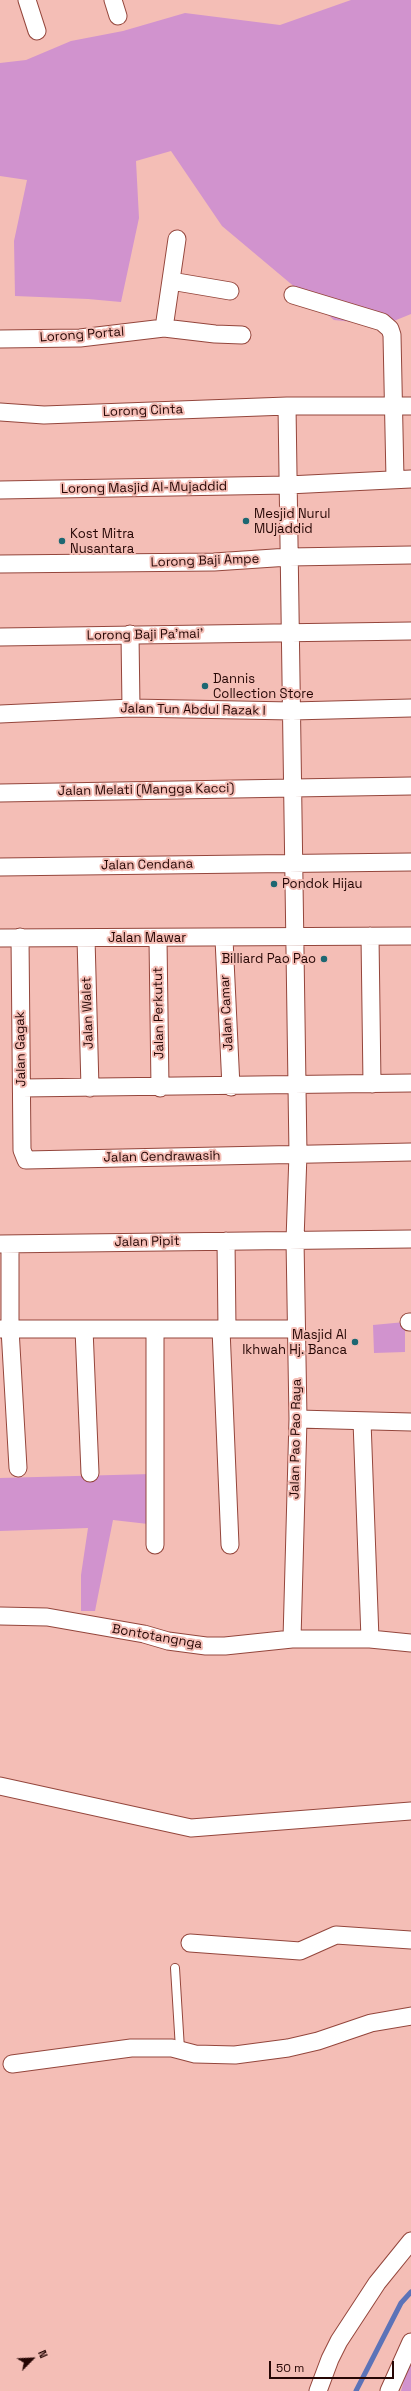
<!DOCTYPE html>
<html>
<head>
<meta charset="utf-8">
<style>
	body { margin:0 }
	#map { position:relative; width:411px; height:2391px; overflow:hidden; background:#f4beb6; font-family:"Space Grotesk",sans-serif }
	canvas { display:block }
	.north { position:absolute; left:12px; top:2339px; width:40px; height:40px; -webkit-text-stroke:3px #f4beb6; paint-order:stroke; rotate:66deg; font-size:11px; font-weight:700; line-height:16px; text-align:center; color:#250604 }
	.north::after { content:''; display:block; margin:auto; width:14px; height:18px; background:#250604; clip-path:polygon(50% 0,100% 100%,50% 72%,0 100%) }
	.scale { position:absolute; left:269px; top:2361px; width:125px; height:18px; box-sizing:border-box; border:2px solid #250604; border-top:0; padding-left:5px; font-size:12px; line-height:14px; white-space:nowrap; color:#250604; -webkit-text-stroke:3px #f4beb6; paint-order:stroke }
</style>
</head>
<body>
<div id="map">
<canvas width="411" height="2391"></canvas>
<div class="north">N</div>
<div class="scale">50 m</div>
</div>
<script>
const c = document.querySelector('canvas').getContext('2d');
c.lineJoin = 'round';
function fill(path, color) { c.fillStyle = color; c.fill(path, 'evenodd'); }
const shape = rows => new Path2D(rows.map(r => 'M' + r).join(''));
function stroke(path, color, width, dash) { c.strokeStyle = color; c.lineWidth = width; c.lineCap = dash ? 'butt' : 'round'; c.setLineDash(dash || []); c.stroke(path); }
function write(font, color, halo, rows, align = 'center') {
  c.font = font + ' "Space Grotesk",sans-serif'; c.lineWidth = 4; c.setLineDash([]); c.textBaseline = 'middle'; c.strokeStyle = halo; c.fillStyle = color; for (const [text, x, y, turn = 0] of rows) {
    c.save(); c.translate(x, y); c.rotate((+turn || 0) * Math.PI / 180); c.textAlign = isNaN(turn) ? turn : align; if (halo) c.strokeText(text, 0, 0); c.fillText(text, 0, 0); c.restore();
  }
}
fill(shape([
	[351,0,411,0,411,314,384,325,334,320,222,226,171,151,136,161,139,218,121,302,88,299,15,296,14,241,27,180,0,176,0,63,26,60,71,41,123,31,185,13,280,25],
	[405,1322,405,1352,374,1353,373,1325],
	[151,1474,148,1524,113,1520,95,1611,81,1611,81,1575,88,1528,0,1531,0,1478],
	[411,2355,411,2391,401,2391]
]), '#d193ce');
stroke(shape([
	[356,2391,401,2303,411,2292]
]), '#5c73b8', 5);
const service = shape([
	[175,1968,180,2049]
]);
const minor = shape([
	[27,0,37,31],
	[113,0,118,16],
	[171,281,230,291],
	[293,295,382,322,390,329,392,335,395,479],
	[164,328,177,239],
	[0,339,80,338,164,328,215,334,242,335],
	[287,406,298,1154,295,1240,298,1419,292,1639],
	[0,412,44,415,287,406,411,406],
	[0,490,288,485,411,479],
	[0,564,214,562,289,557,411,555],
	[130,634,131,708],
	[0,637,411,631],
	[0,714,131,708,292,711,411,708],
	[0,793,411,786],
	[0,867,411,862],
	[370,936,372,1084],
	[20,937,22,1150,26,1160,411,1152],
	[0,938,411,936],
	[86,938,90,1088],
	[158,939,160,1088],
	[224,939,231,1087],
	[22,1088,411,1083],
	[226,1241,227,1329],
	[0,1244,411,1239],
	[10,1245,10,1329,18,1468],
	[409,1322,411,1322],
	[0,1329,296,1329],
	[84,1329,90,1473],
	[155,1329,155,1545],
	[221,1329,230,1545],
	[298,1419,411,1422],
	[362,1421,370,1639],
	[0,1616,47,1617,144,1634,168,1641,206,1646,225,1646,292,1639,370,1639,411,1643],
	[0,1786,191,1828,411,1811],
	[190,1943,300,1951,336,1935,411,1940],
	[12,2064,131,2048,172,2048,195,2054,235,2055,288,2048,318,2041,371,2023,411,2016],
	[318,2391,330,2359,339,2341,377,2283,411,2241],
	[389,2391,411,2342]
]);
stroke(service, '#94463c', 10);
stroke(minor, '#94463c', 19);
stroke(service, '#fff', 8);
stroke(minor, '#fff', 17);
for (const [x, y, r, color] of [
	[246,521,4,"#1d6772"],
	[62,541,4,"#1d6772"],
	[205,686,4,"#1d6772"],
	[274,884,4,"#1d6772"],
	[324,959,4,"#1d6772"],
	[355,1342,4,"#1d6772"]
]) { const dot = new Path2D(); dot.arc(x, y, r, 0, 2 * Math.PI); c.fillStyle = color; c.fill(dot); stroke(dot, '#f4beb6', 1.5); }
write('13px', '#250604', '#f4beb6', [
	["Lorong Portal",82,335,-4],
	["Lorong Cinta",143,411,-2],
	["Lorong Masjid Al-Mujaddid",144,488,-1],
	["Lorong Baji Ampe",205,561,-2],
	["Lorong Baji Pa'mai'",145,635,-1],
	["Jalan Tun Abdul Razak I",193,710,1],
	["Jalan Melati (Mangga Kacci)",146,790,-1],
	["Jalan Cendana",147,865,-1],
	["Jalan Mawar",147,938],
	["Jalan Walet",88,1013,-92],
	["Jalan Perkutut",159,1013,-91],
	["Jalan Camar",227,1013,-93],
	["Jalan Gagak",21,1049,-91],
	["Jalan Cendrawasih",162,1157,-1],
	["Jalan Pipit",147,1242,-1],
	["Jalan Pao Pao Raya",296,1439,-89],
	["Bontotangnga",157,1637,10]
]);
write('13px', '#250604', '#f4beb6', [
	["Mesjid Nurul",254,514],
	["MUjaddid",254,529],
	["Kost Mitra",70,534],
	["Nusantara",70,549],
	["Dannis",213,679],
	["Collection Store",213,694],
	["Pondok Hijau",282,884],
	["Billiard Pao Pao",316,959,"right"],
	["Masjid Al",347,1335,"right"],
	["Ikhwah Hj. Banca",347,1350,"right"]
], 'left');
</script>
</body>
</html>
